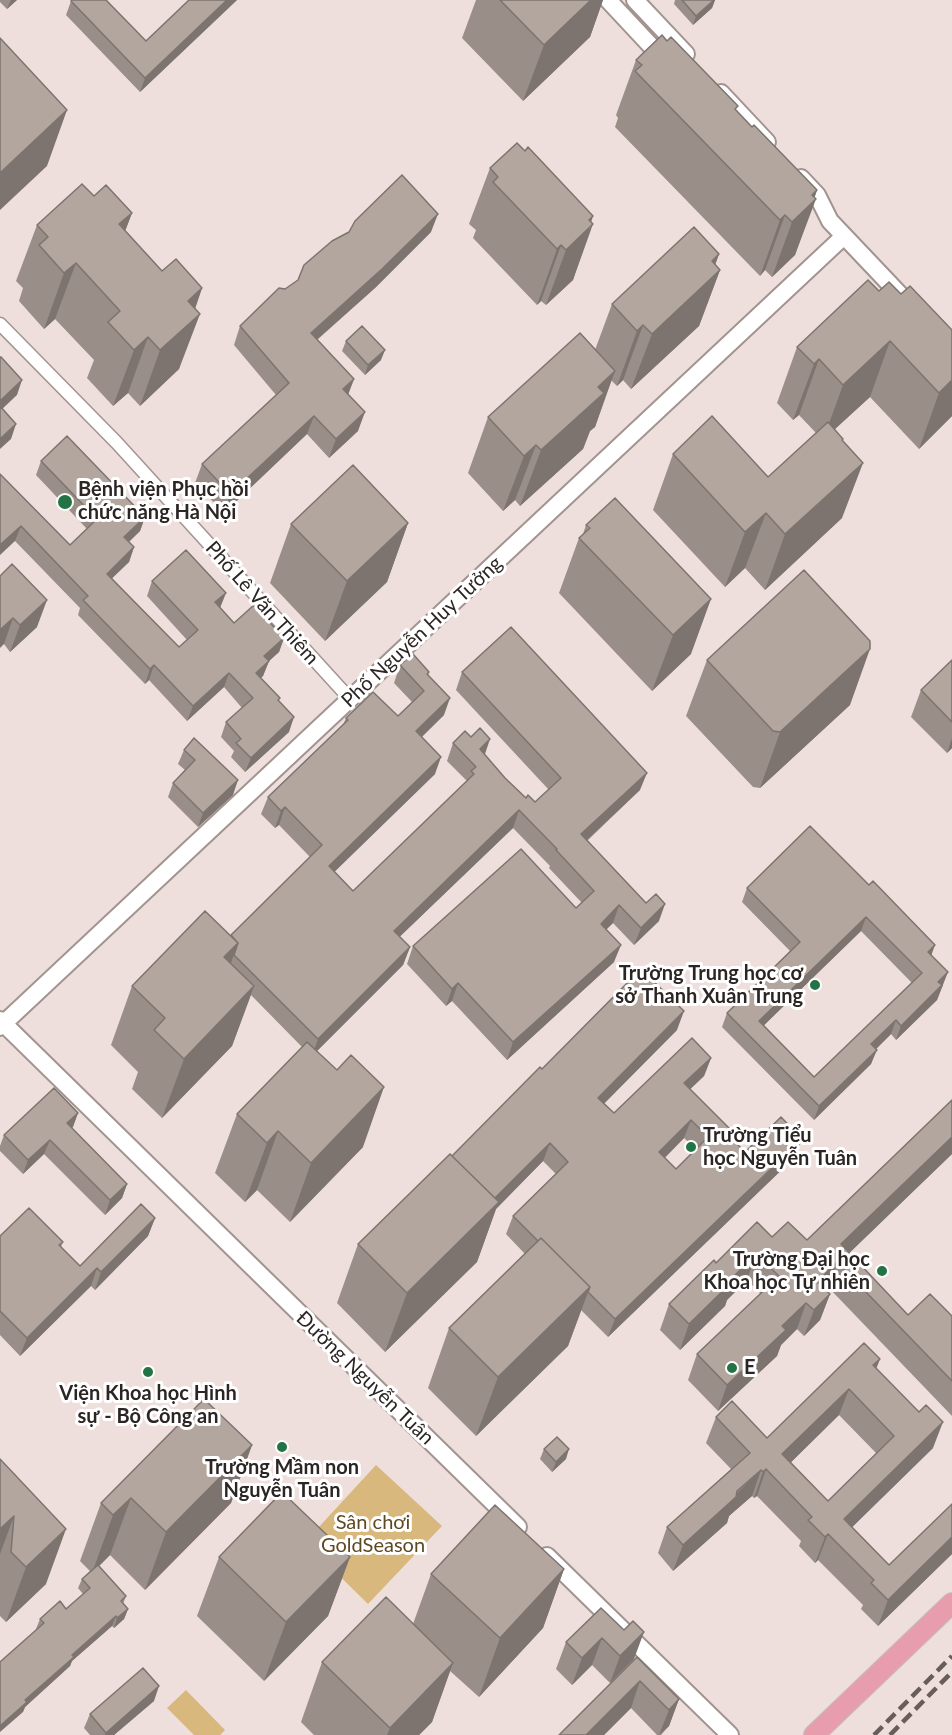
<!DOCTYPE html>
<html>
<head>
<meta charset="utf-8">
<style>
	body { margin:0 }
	canvas { display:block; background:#efdfdc }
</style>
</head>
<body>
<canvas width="952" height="1735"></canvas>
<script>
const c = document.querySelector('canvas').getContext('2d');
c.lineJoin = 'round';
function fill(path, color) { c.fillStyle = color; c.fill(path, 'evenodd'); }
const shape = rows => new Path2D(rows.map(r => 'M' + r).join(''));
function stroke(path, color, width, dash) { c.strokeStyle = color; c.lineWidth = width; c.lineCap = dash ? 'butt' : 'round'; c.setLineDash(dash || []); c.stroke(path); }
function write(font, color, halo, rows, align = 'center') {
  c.font = font + ' Lato,sans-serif'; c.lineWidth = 6; c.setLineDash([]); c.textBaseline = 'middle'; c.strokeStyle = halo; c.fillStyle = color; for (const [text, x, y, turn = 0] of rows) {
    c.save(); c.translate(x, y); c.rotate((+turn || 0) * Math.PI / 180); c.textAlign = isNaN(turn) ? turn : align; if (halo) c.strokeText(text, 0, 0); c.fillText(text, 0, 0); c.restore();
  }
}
fill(shape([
	[376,1465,442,1526,368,1604,305,1542],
	[186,1690,225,1730,220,1735,194,1735,167,1708]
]), '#d8b87c');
const minor = shape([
	[0,324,117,443,350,699]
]);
const tertiary = shape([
	[608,0,665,61],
	[635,0,686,54],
	[721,93,767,142],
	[801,178,817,195,830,221,904,299],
	[0,1020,518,1527],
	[0,1027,844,236],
	[547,1556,730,1735]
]);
const primary = shape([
	[814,1735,952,1603]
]);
stroke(minor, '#a29491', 15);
stroke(tertiary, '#a29491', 20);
stroke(primary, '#c4c2c2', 22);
stroke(minor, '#fff', 12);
stroke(tertiary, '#fff', 16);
stroke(primary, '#e89dad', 20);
stroke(shape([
	[874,1735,952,1656],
	[890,1735,952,1672]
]), '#665d5c', 4.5, [12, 6]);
fill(shape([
	[0,0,17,0,7,9,0,2],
	[189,0,237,0,140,92,66,15,71,1,146,41],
	[476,0,603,0,590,37,523,101,462,38],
	[675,0,715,0,712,8,693,25,674,4],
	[636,60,736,111,752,127,817,190,795,255,772,277,765,270,760,276,615,127,618,118,616,115],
	[490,168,591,222,573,280,546,305,541,301,537,305,473,238,476,230,469,224],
	[94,196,132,213,125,231,162,271,202,288,195,309,179,369,140,406,128,393,113,406,87,378,94,360,55,319,44,329,19,301,23,288,16,281,37,225],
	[431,232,375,288,317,340,354,379,348,395,358,431,329,458,307,434,224,513,195,483,202,464,276,395,234,345,240,326],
	[719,254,715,265,720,270,699,326,631,389,623,380,617,386,611,380,595,427,590,431,583,449,520,506,515,500,503,511,468,473,488,417,595,350,612,304],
	[879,291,901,294,952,330,952,416,919,449,870,397,835,429,842,441,842,518,765,590,745,568,725,587,653,510,673,454,768,477,816,433,799,415,793,420,777,403,797,347],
	[346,341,381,360,365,375,342,351],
	[41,461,145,517,140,531,129,542,134,547,129,562,112,578,179,647,187,640,147,596,152,581,220,608,234,623,284,638,279,652,269,661,263,676,261,678,279,701,289,732,245,772,231,757,234,751,221,737,226,722,242,708,224,687,187,721,149,680,145,684,78,615,80,608,15,541,0,474,70,545,87,529,36,475],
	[408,523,387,582,325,641,270,583,291,524],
	[586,525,691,654,652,691,559,593,579,538,583,534],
	[0,576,37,627,10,652,4,644],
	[707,660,850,705,760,788,753,787,686,716],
	[952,660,952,748,947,753,911,717,921,690],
	[400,665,429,672,428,676,444,715,422,737,435,774,334,872,353,891,467,781,447,761,453,743,485,755,505,778,526,798,535,802,549,790,456,690,462,672,640,790,587,841,659,921,634,945,613,923,606,929,614,962,507,1060,452,1001,446,1006,407,964,413,946,576,908,582,903,549,868,550,866,513,828,399,937,410,947,403,965,317,1051,363,1147,290,1222,257,1190,245,1202,215,1173,237,1114,302,1047,251,995,232,1046,162,1118,132,1089,138,1072,111,1045,132,986,231,935,310,857,279,825,275,828,261,814,268,797,343,725,346,718,398,716,412,702,394,683],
	[184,750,233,795,198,827,168,797,173,783,185,770,178,764],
	[810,826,932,955,943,986,942,987,937,1000,896,1040,891,1034,876,1049,871,1064,814,1120,722,1027,727,1013,790,951,742,902,747,888],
	[861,931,912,983,814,1077,764,1025],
	[677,1030,604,1103,614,1113,711,1058,704,1076,690,1089,727,1134,745,1152,795,1157,608,1337,581,1310,568,1346,476,1436,428,1388,449,1328,525,1254,506,1234,513,1216,556,1174,543,1161,496,1209,477,1262,385,1352,337,1303,358,1244,452,1156,542,1069],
	[684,1138,696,1149,676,1169,665,1158],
	[952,1100,952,1154,849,1253,908,1315,952,1316,952,1416,828,1287,825,1290,830,1294,820,1320,804,1336,797,1329,781,1345,777,1356,718,1411,688,1380,697,1354,761,1294,747,1280,727,1300,725,1306,680,1350,660,1330,669,1304,716,1263,772,1237,807,1240],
	[78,1113,72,1128,127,1184,122,1198,105,1215,44,1154,23,1174,0,1151,0,1146,4,1135],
	[155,1218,148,1236,95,1290,91,1286,20,1356,0,1335,0,1236,63,1242,61,1247,80,1266],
	[880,1359,876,1368,933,1448,852,1527,889,1565,952,1504,952,1554,878,1626,861,1609,863,1605,818,1560,815,1563,799,1546,801,1541,757,1496,754,1498,752,1496,729,1516,727,1523,673,1571,658,1553,667,1527,731,1469,706,1443,716,1417,767,1438],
	[839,1415,877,1454,828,1501,791,1462],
	[252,1445,231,1503,145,1590,110,1555,99,1566,126,1596,123,1604,128,1609,124,1619,114,1628,112,1626,72,1661,70,1666,25,1707,23,1712,36,1629,40,1619,66,1609,83,1594,78,1588,82,1579,90,1571,80,1561,101,1503],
	[544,1449,566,1459,552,1472,540,1459],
	[0,1459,46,1584,6,1622,0,1616],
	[219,1557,350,1557,328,1616,264,1681,197,1616],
	[564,1569,543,1628,479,1697,450,1671,432,1722,419,1735,314,1735,301,1722,322,1662,413,1624,431,1574],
	[601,1608,634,1659,610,1683,592,1665,572,1685,556,1669,566,1642],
	[637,1657,679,1699,669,1726,661,1735,657,1735,631,1708,604,1735,559,1735],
	[154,1701,114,1735,90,1735,84,1728,90,1714]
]), '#998f88');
fill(shape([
	[11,0,17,0,7,9],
	[227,0,237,0,140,92,145,78],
	[591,0,603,0,590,37,523,101,544,45],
	[714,0,715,0,712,8,693,25,696,16],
	[67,110,47,166,0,210,0,173],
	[817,190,813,202,816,199,795,255,772,277,792,222,812,195],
	[132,213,111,268,119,224],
	[438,214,431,232,375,288,304,351,311,333],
	[785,215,765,270,760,276,780,220],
	[593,216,589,229,593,224,573,280,546,305,566,250,589,220],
	[561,245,541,301,537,305,557,249],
	[719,254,710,279,720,270,699,326,631,389,652,334,712,261],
	[76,263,55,319,44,329,64,273],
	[202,288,190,323,200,314,179,369,140,406,160,350,188,301],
	[643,325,623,380,617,386,637,331],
	[148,337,128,393,113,406,134,350],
	[890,341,870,397,823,440,843,385],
	[385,350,381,360,365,375,368,365],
	[819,359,799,415,793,420,814,364],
	[615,371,595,427,590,431,583,449,520,506,541,450,598,387],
	[354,379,347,397,343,389],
	[22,380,17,395,0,411,0,401],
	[952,380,952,416,919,449,939,393],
	[365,412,358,431,329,458,336,439],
	[314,416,307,434,224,513,230,494],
	[16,424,11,439,0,449,0,439],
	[536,445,515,500,503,511,524,456],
	[863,463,842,518,765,590,785,534],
	[766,513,745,568,725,587,745,532],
	[145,517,140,531,118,552,124,537],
	[408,523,387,582,325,641,347,581],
	[21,526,15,541,0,555,0,545],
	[134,547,129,562,102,588,107,574],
	[226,593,220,608,215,602],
	[711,599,691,654,652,691,673,635],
	[47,600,37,627,10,652,20,625],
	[13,618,4,644,0,648,0,630],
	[284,638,279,652,258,671,269,661,263,676,251,687,264,656],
	[870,649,850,705,760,788,780,732],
	[154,665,149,680,145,684,150,669],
	[229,673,224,687,187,721,193,706],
	[450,698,444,715,410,748,416,731],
	[294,717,289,732,245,772,251,758],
	[952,738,952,748,947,753],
	[490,739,484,757,474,767,480,749],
	[441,757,435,774,322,884,329,866],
	[647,773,640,790,574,852,581,834],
	[238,780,233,795,198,827,203,813],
	[285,807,279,825,275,828,281,811],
	[519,810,513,828,387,949,394,931],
	[665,904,659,921,634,945,641,928],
	[619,905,613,923,595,941,601,924],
	[866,917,861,931,754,1035,759,1021],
	[238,943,217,1002,224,957],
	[621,945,614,962,507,1060,513,1042],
	[935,945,930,959,928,952],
	[410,947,403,965,312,1056,318,1039],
	[948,972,937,1000,896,1040,901,1026,938,982],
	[458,983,452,1001,446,1006,452,989],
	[254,986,232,1046,162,1118,184,1059],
	[684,1011,677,1030,592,1116,598,1098],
	[896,1020,891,1034,866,1059,871,1044],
	[877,1050,871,1064,814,1120,819,1106],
	[711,1058,704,1076,678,1101,684,1083],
	[384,1087,363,1147,290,1222,311,1163],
	[78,1113,73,1127,62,1137,67,1123],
	[691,1120,684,1138,652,1170,659,1152],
	[278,1131,257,1190,245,1202,267,1143],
	[952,1137,952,1154,839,1263,837,1262,828,1287,809,1306,817,1282,841,1244],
	[802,1139,795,1157,608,1337,615,1319],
	[50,1140,44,1154,23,1174,28,1160],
	[550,1143,543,1161,496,1209,477,1262,385,1352,407,1293,495,1198],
	[127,1184,122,1198,105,1215,110,1200],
	[155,1218,148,1236,95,1290,101,1272],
	[756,1254,747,1280,727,1300,725,1306,680,1350,689,1324,732,1278],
	[97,1268,91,1286,20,1356,27,1338],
	[590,1287,568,1346,476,1436,498,1377],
	[830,1294,820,1320,804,1336,814,1310],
	[806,1303,797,1329,781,1345,777,1356,718,1411,727,1385,782,1326],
	[880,1359,870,1385,873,1365],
	[849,1389,839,1415,775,1478,782,1454],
	[943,1422,933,1448,836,1543,844,1519],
	[252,1445,231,1503,145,1590,166,1532],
	[569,1449,566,1459,552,1472,556,1462],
	[766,1469,757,1496,754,1498,763,1472],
	[761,1470,752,1496,729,1516,727,1523,673,1571,683,1545],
	[131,1498,110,1555,92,1573,113,1515],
	[14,1516,0,1554,0,1529],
	[66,1529,46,1584,6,1622,26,1567],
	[828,1534,818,1560,815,1563,825,1537],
	[952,1537,952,1554,878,1626,888,1600],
	[350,1557,328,1616,264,1681,286,1622],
	[564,1569,543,1628,479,1697,500,1638],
	[128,1609,124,1619,114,1628,117,1618],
	[116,1616,112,1626,72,1661,70,1666,25,1707,23,1712,0,1732,0,1726,25,1700,72,1655],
	[644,1632,634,1659,610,1683,620,1656],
	[602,1638,592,1665,572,1685,582,1658],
	[453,1663,432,1722,419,1735,387,1735,390,1728],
	[640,1681,631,1708,604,1735,586,1735],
	[159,1686,154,1701,114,1735,105,1735,106,1733],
	[679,1699,669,1726,659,1735,669,1710]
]), '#7d746f');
const building = shape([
	[72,0,106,0,146,41,189,0,227,0,145,78,71,1,72,0],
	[500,0,591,0,544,45,500,0],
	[682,0,714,0,696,16,682,0],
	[662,35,667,41,671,37,738,106,735,109,752,127,754,125,817,190,812,195,816,199,792,222,785,215,780,220,635,71,642,65,636,60,662,35],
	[0,38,67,110,0,173,0,38],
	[517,143,525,151,528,147,593,216,589,220,593,224,566,250,561,245,557,249,493,182,498,177,490,168,517,143],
	[402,175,438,214,382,269,311,333,354,379,343,389,365,412,336,439,314,416,230,494,202,464,289,383,240,326,279,288,285,289,298,280,304,265,332,241,349,232,355,221,402,175],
	[82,184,94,196,106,185,132,213,119,224,162,271,176,259,202,288,188,301,200,314,160,350,148,337,134,350,108,322,120,311,76,263,64,273,39,245,48,237,37,225,82,184],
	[694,227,719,254,712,261,720,270,652,334,643,325,637,331,612,304,694,227],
	[868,280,879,291,889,282,901,294,910,286,952,330,952,380,939,393,890,341,843,385,819,359,814,364,797,347,868,280],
	[362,326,385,350,368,365,346,341,362,326],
	[580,333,615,371,598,387,604,393,541,450,536,445,524,456,488,417,580,333],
	[0,357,1,357,22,380,0,401,0,357],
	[0,406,16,424,0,439,0,406],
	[712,416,768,477,828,422,843,439,842,440,863,463,785,534,766,513,745,532,673,454,712,416],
	[67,436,145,517,124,537,134,547,107,574,179,647,198,630,152,581,186,550,226,593,215,602,234,623,254,605,284,638,264,656,269,661,256,673,280,698,278,700,294,717,251,758,236,743,241,739,226,722,253,698,229,673,193,706,154,665,150,669,83,600,88,596,21,526,0,545,0,474,70,545,97,519,41,461,67,436],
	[353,465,408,523,347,581,291,524,353,465],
	[615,498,711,599,673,635,579,538,590,528,586,525,615,498],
	[12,564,47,600,20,625,13,618,0,630,0,576,12,564],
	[804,570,870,641,870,649,780,732,773,731,707,660,804,570],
	[511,627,647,773,581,834,646,903,656,894,665,904,641,928,619,905,601,924,621,945,513,1042,458,983,452,989,413,946,521,849,576,908,594,891,556,850,557,849,519,810,394,931,410,947,318,1039,234,955,238,943,231,935,322,845,285,807,281,811,268,797,348,720,346,718,373,692,398,716,424,691,400,665,413,654,429,672,427,674,450,698,416,731,441,757,329,866,353,891,474,774,471,771,476,767,453,743,465,731,471,737,480,728,490,739,480,749,505,778,526,798,528,795,535,802,561,778,462,672,511,627],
	[952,660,952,722,921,690,952,660],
	[194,738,238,780,203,813,173,783,195,760,184,750,194,738],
	[810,826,869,885,873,881,935,945,928,952,948,972,938,982,942,985,901,1026,896,1020,871,1044,877,1050,819,1106,727,1013,800,942,747,888,810,826],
	[866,917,922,973,814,1077,759,1021,866,917],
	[205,911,238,943,224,957,254,986,184,1059,154,1030,165,1018,132,986,205,911],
	[641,969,684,1011,598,1098,614,1113,692,1038,711,1058,684,1083,729,1128,725,1132,745,1152,781,1117,802,1139,615,1319,588,1292,590,1287,541,1238,538,1241,513,1216,568,1162,550,1143,495,1198,452,1156,540,1067,542,1069,641,969],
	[691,1120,708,1137,676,1169,659,1152,691,1120],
	[307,1042,337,1070,351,1055,384,1087,311,1163,278,1131,267,1143,237,1114,307,1042],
	[54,1088,78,1113,67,1123,127,1184,110,1200,50,1140,28,1160,4,1135,54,1088],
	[952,1100,952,1137,841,1244,908,1315,930,1294,952,1316,952,1381,837,1262,817,1282,830,1294,814,1310,806,1303,782,1326,786,1330,727,1385,697,1354,779,1276,756,1254,732,1278,734,1280,689,1324,669,1304,714,1260,716,1263,757,1222,772,1237,788,1222,807,1240,952,1100],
	[450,1154,499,1202,407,1293,358,1244,450,1154],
	[141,1204,155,1218,101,1272,97,1268,27,1338,0,1311,0,1236,29,1208,63,1242,59,1245,80,1266,141,1204],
	[541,1238,590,1287,498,1377,449,1328,541,1238],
	[864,1343,880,1359,873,1365,919,1412,926,1405,943,1422,844,1519,889,1565,952,1504,952,1537,888,1600,871,1583,874,1580,828,1534,825,1537,808,1520,812,1517,766,1469,763,1472,761,1470,737,1491,736,1497,683,1545,667,1527,750,1453,716,1417,732,1401,767,1438,864,1343],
	[849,1389,894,1436,828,1501,782,1454,849,1389],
	[204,1399,252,1445,166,1532,131,1498,113,1515,101,1503,204,1399],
	[557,1437,569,1449,556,1462,544,1449,557,1437],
	[0,1459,66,1529,26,1567,11,1552,14,1516,0,1529,0,1459],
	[282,1492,350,1557,286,1622,219,1557,282,1492],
	[495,1505,564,1569,500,1638,431,1574,495,1505],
	[98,1565,126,1596,121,1601,128,1609,117,1618,116,1616,72,1655,74,1657,25,1700,27,1702,0,1726,0,1662,44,1623,40,1619,60,1601,66,1609,90,1588,82,1579,98,1565],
	[386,1597,453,1663,390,1728,322,1662,386,1597],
	[601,1608,624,1630,633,1621,644,1632,620,1656,602,1638,582,1658,566,1642,601,1608],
	[637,1657,679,1699,669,1710,640,1681,586,1735,559,1735,637,1657],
	[143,1668,159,1686,106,1733,90,1714,143,1668]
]);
fill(building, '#b2a69e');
stroke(building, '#7d746f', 1.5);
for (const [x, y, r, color] of [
	[65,502,8,"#227445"],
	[815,985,6,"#227445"],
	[691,1147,6,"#227445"],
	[882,1271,6,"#227445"],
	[732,1368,6,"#227445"],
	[148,1372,6,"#227445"],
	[282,1447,6,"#227445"]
]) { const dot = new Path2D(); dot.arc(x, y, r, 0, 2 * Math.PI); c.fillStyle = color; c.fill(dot); stroke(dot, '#fff', 2); }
write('bold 20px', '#2b2524', '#fff', [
	["Bệnh viện Phục hồi",78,490],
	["chức năng Hà Nội",78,513],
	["Trường Trung học cơ",803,974,"right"],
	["sở Thanh Xuân Trung",803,997,"right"],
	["Trường Tiểu",703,1136],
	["học Nguyễn Tuân",703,1159],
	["Trường Đại học",870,1260,"right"],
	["Khoa học Tự nhiên",870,1283,"right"],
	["E",744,1368],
	["Viện Khoa học Hình",148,1394,"center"],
	["sự - Bộ Công an",148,1417,"center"],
	["Trường Mầm non",282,1468,"center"],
	["Nguyễn Tuân",282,1491,"center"]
], 'left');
write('20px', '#2b2524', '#fff', [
	["Phố Lê Văn Thiêm",262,603,48],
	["Phố Nguyễn Huy Tưởng",422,632,-43],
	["Đường Nguyễn Tuân",365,1378,44]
]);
write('20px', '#5e4922', '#fff', [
	["Sân chơi",373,1523],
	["GoldSeason",373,1546]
]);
</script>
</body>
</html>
